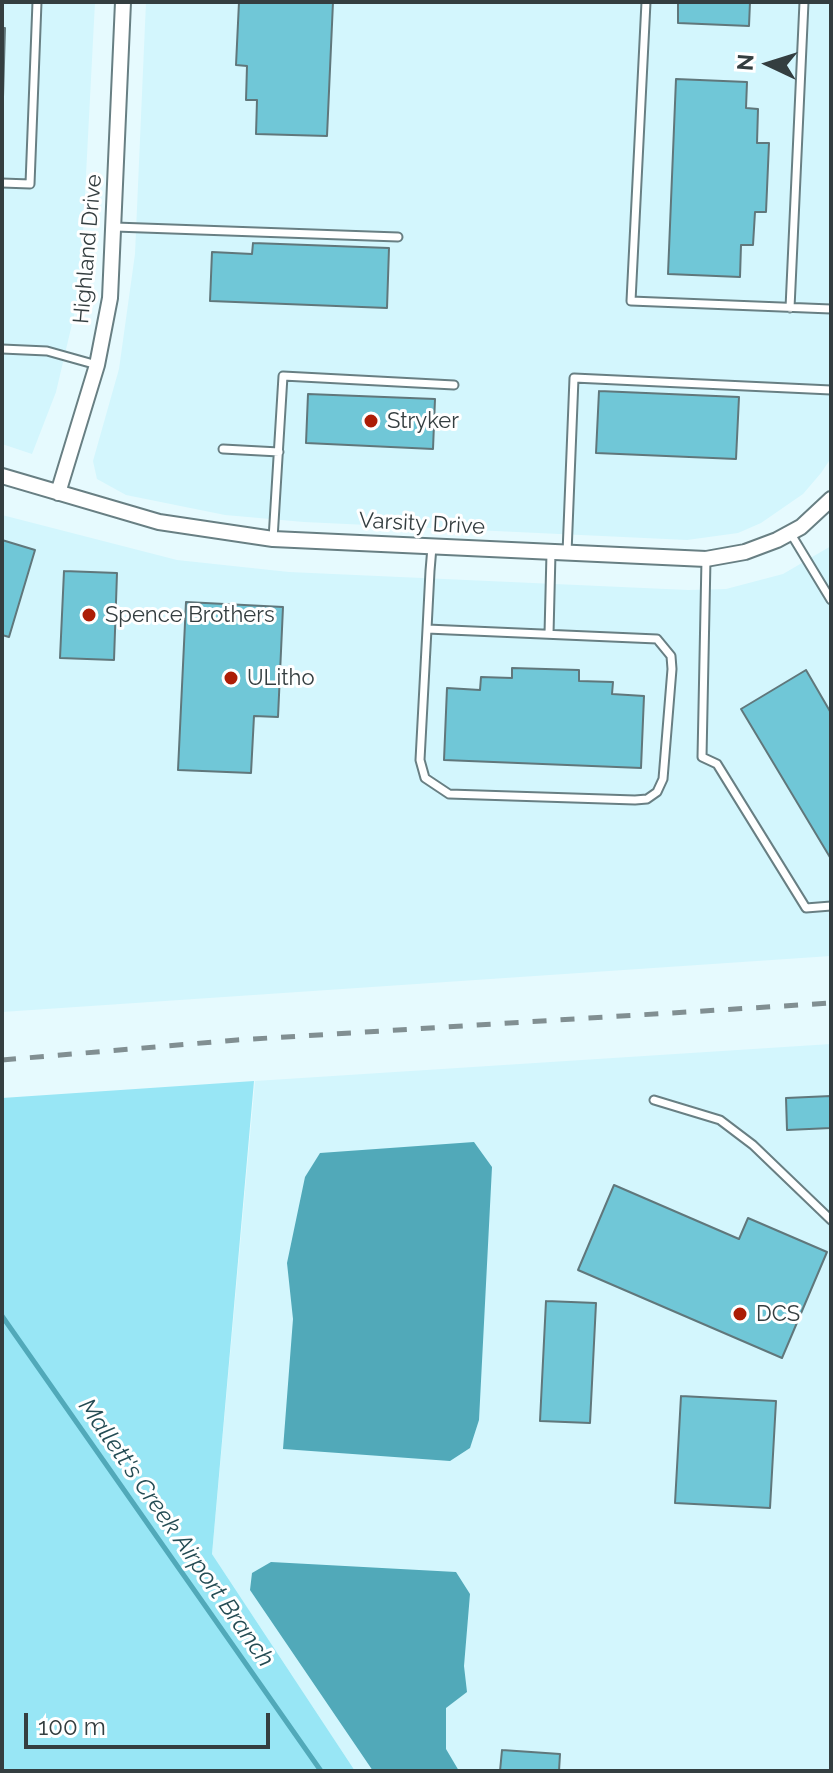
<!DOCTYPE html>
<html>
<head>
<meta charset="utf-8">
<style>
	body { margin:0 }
	#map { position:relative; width:833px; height:1773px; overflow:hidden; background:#e6fafe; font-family:Raleway,sans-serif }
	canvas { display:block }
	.frame { position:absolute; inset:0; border:4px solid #343e40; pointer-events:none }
	.north { position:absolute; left:729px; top:24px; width:80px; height:80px; -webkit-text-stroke:6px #fff; paint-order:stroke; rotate:274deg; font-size:22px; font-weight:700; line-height:32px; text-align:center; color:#343e40 }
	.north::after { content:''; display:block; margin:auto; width:28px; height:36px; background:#343e40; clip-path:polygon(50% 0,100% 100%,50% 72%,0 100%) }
	.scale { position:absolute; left:24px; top:1713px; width:246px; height:36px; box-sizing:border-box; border:4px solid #343e40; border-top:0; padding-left:10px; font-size:24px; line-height:28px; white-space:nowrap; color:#343e40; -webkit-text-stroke:6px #fff; paint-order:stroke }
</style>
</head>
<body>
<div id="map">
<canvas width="833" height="1773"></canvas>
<div class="frame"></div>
<div class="north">N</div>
<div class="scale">100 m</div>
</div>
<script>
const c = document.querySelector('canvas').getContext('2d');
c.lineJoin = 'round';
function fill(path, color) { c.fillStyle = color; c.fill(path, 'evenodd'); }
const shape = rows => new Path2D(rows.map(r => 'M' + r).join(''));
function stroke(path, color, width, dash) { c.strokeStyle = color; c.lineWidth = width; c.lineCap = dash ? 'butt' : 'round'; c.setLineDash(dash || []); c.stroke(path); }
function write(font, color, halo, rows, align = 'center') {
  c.font = font + ' Raleway,sans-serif'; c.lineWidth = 6; c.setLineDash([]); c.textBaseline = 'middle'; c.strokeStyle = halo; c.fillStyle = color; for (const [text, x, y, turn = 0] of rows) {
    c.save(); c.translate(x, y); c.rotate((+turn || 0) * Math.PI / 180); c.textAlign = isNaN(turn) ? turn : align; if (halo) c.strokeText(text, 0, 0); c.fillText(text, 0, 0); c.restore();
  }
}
fill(shape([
	[2,2,95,2,80,290,56,392,32,454,2,444],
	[146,2,831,2,831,458,821,473,803,494,761,523,738,533,687,540,304,522,225,515,126,495,97,479,93,461,119,369,135,254],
	[2,515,177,560,289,572,688,590,726,589,783,574,831,546,831,956,2,1012],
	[831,1044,831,1771,355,1771,212,1554,255,1081]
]), '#d3f6fd');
fill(shape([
	[254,1081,212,1554,355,1771,2,1771,2,1098]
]), '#98e6f5');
fill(shape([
	[474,1142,492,1167,479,1420,470,1448,450,1461,283,1449,293,1319,287,1263,305,1177,320,1153],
	[271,1562,456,1572,470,1594,464,1666,467,1692,446,1708,446,1749,459,1771,373,1771,250,1590,252,1573]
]), '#51a9b9');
stroke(shape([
	[2,1316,321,1771]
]), '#51a9b9', 5);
const building = shape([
	[239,2,333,2,327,136,256,134,257,100,246,100,247,66,236,65,239,2],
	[678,2,750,2,749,26,678,23,678,2],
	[2,28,5,28,3,97,2,97,2,28],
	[676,79,747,82,746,108,758,109,757,143,769,143,766,212,755,212,753,245,741,245,740,277,668,274,676,79],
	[253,243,389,248,387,308,210,301,212,252,252,254,253,243],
	[599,391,739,397,736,459,596,453,599,391],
	[308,394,435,399,433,449,306,443,308,394],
	[2,540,35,550,9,637,2,635,2,540],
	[64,571,117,573,114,660,60,658,64,571],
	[186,602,283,607,278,717,254,716,251,773,178,770,186,602],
	[512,668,579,670,579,681,613,682,612,694,644,696,641,768,444,760,447,688,480,690,481,677,512,678,512,668],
	[806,670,831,713,831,859,741,709,806,670],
	[831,1096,831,1128,787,1130,786,1098,831,1096],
	[614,1185,739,1239,748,1218,827,1252,782,1358,578,1270,614,1185],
	[546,1301,596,1303,590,1423,540,1421,546,1301],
	[681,1396,776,1401,770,1508,675,1503,681,1396],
	[502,1750,560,1754,559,1771,500,1771,502,1750]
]);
fill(building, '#70c7d7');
stroke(building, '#60777b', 2);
const lane = shape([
	[646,2,631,301,831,309],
	[2,183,30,184,37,2],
	[115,227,398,237],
	[790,308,804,2],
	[2,349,47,351,97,365],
	[223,449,279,452],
	[791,534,831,600],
	[273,539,283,376,454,385],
	[567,553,574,378,831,390],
	[706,559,702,757,717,764,806,908,831,906],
	[427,629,657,639,671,656,672,669,663,779,657,792,647,799,635,800,449,794,425,778,420,760,427,629,430,571,432,547],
	[549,634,551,553],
	[654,1100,720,1120,753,1145,831,1220]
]);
const street = shape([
	[2,476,159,522,273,539,706,559,745,552,777,540,801,527,831,499],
	[58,493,97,365,110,298,123,2]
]);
stroke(lane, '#687f83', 11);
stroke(street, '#687f83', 18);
stroke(lane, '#fff', 7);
stroke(street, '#fff', 14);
stroke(shape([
	[2,1060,237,1040,831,1003]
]), '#818f92', 5, [14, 14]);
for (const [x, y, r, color] of [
	[371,421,8,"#ac1d06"],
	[89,615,8,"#ac1d06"],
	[231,678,8,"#ac1d06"],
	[740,1314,8,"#ac1d06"]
]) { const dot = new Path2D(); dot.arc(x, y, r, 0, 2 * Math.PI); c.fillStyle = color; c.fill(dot); stroke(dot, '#fff', 3); }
write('22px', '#343e40', '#fff', [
	["Highland Drive",88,249,-85],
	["Varsity Drive",422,524,3]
]);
write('22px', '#343e40', '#fff', [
	["Stryker",387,421],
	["Spence Brothers",105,615],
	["ULitho",247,678],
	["DCS",756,1314]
], 'left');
write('italic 24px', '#244c54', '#fff', [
	["Mallett's Creek Airport Branch",176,1533,55]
]);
</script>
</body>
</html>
